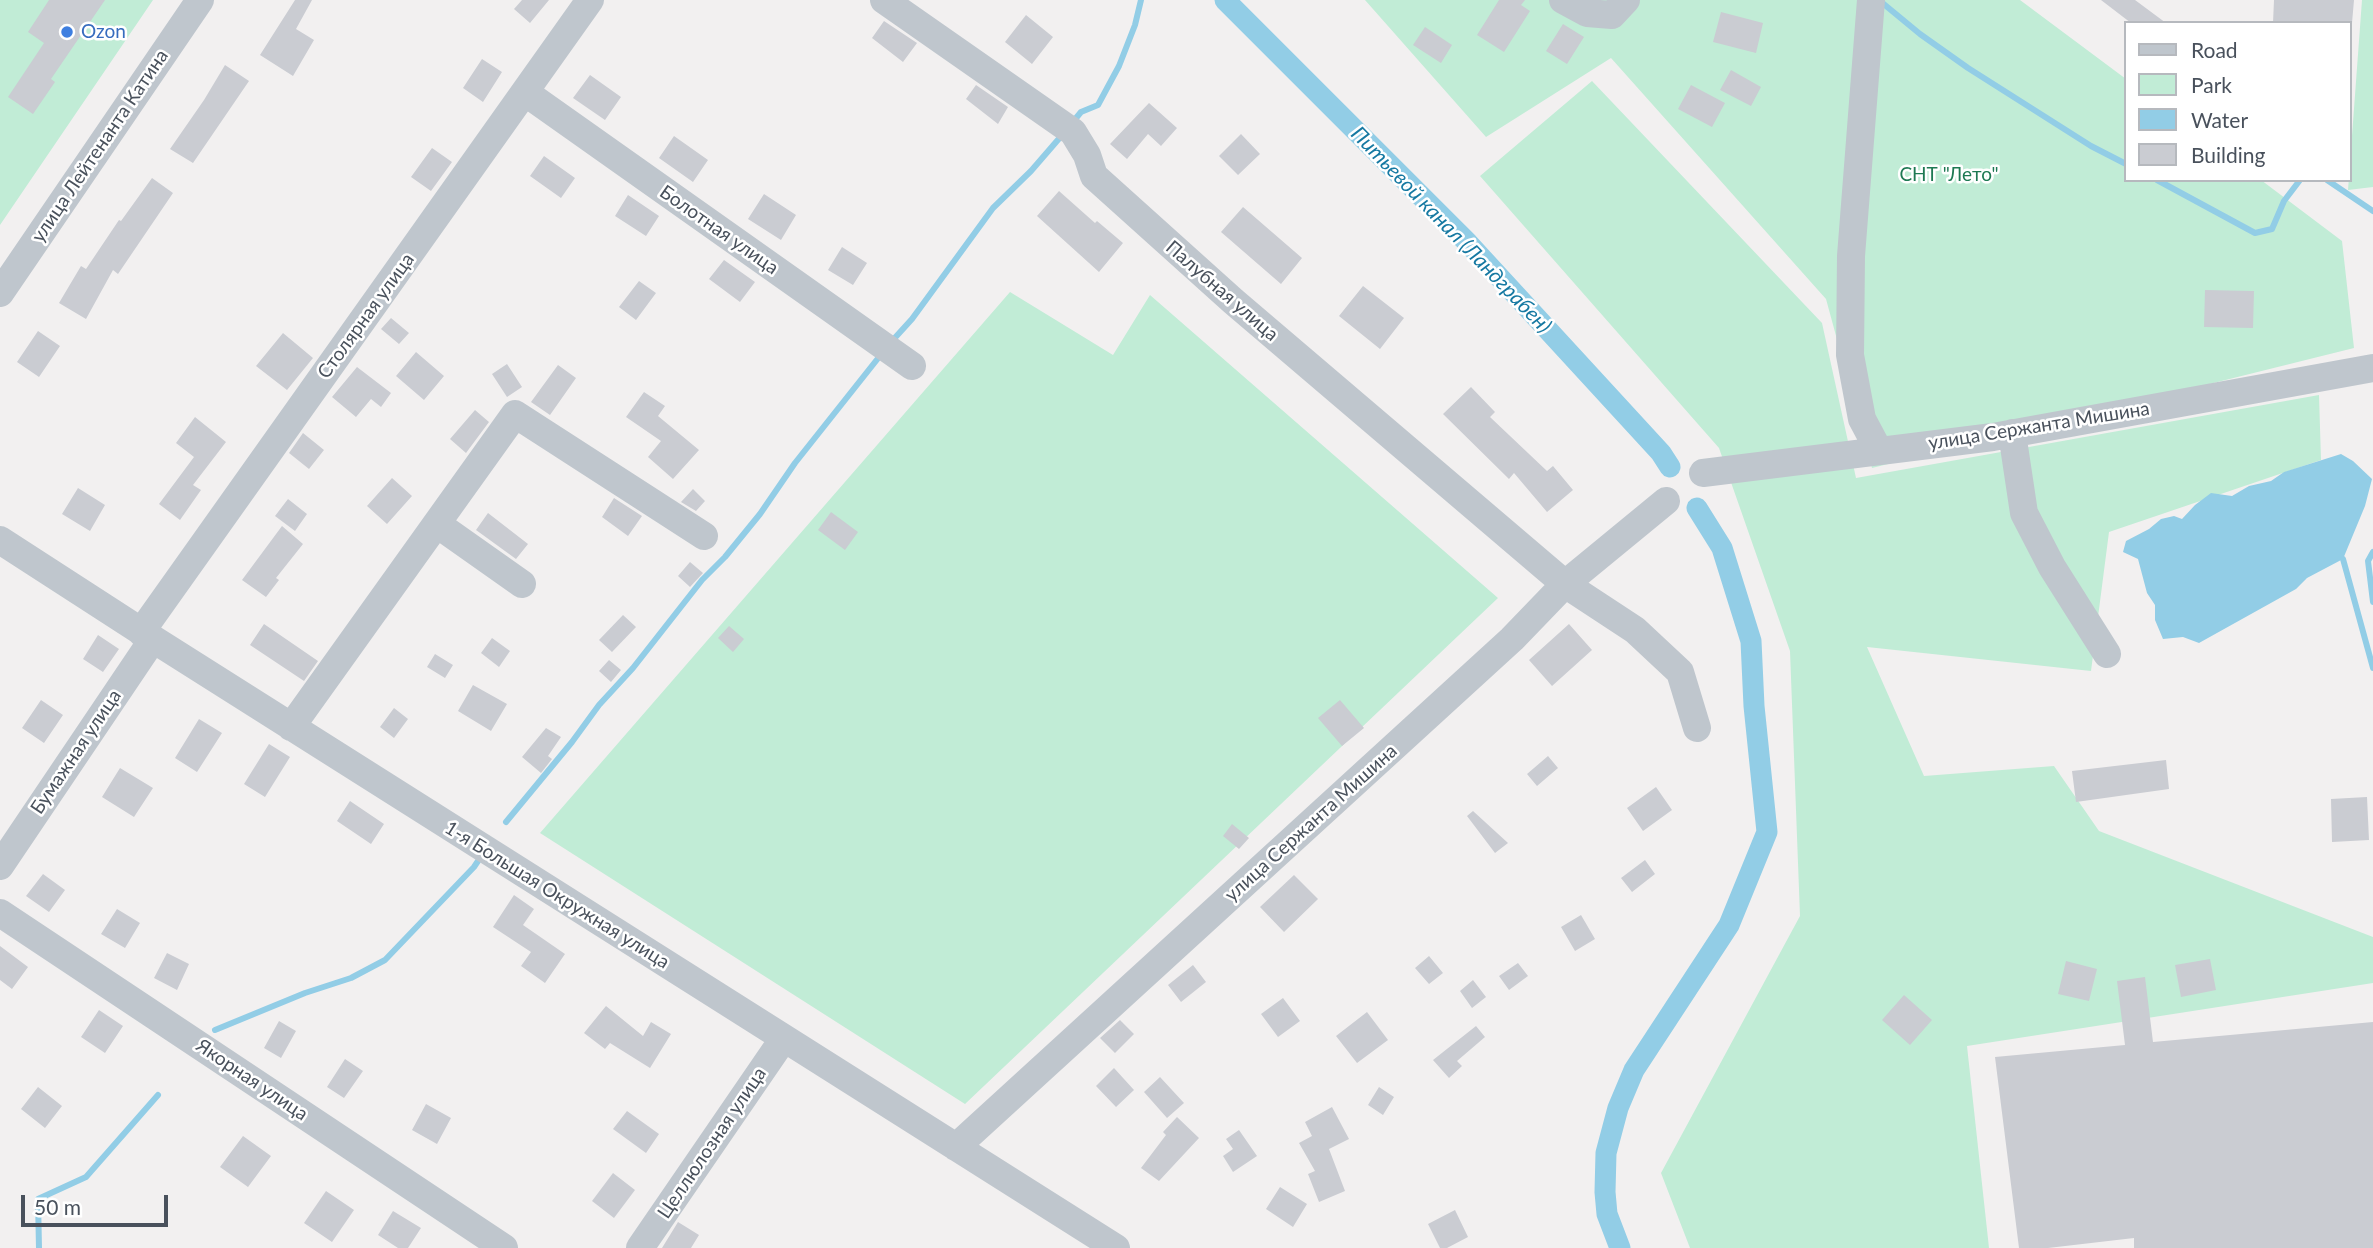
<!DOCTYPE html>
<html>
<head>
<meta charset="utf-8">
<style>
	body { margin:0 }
	#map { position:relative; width:2373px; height:1248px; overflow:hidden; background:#f2f0f0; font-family:Lato,sans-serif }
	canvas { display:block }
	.legend { position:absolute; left:2124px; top:21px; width:228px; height:161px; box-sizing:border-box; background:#fff; border:2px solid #b6b9be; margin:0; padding:9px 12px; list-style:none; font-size:21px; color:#49515c }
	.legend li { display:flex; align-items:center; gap:14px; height:35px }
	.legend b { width:35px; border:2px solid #b6b9be }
	.scale { position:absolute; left:21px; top:1195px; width:147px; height:32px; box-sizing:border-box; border:4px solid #49515c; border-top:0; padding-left:9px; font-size:21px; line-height:24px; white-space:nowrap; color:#49515c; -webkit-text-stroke:5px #fff; paint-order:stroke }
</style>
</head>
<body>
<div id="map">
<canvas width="2373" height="1248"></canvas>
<ul class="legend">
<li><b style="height:9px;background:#bfc6cd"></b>Road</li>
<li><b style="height:19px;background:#c1ecd6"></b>Park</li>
<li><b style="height:19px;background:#92cde6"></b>Water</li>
<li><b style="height:19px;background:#caccd2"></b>Building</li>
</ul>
<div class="scale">50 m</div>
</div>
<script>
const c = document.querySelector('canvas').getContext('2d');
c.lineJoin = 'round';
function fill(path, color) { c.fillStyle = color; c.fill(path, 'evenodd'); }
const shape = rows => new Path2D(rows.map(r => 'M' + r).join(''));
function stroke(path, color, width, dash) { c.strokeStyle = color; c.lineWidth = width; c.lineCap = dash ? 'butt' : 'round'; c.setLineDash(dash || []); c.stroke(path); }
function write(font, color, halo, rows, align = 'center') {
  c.font = font + ' Lato,sans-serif'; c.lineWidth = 5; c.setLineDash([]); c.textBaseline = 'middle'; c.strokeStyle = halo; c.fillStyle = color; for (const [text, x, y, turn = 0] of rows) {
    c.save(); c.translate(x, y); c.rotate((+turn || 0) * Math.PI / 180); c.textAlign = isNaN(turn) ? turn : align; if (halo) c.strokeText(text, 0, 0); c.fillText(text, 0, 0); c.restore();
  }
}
fill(shape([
	[0,0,153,0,0,225],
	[1365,0,2020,0,2126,79,2126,180,2261,180,2342,241,2354,348,1872,468,1826,299,1611,58,1486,137],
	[2362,0,2373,0,2373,187,2348,190],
	[1592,81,1822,323,1856,478,2319,395,2321,460,2109,532,2091,671,1867,647,1924,776,2054,766,2099,831,2373,937,2373,983,1967,1046,1989,1248,1690,1248,1661,1173,1800,916,1790,651,1719,448,1480,176],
	[1010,292,1113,355,1150,295,1498,598,965,1104,540,833]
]), '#c1ecd6');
fill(shape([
	[2341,454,2353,461,2372,479,2365,506,2343,559,2307,578,2296,589,2199,643,2183,637,2163,639,2155,620,2155,605,2147,593,2138,559,2123,552,2126,541,2149,529,2161,519,2174,516,2182,519,2195,505,2211,493,2232,496,2249,486,2271,481,2284,472]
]), '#92cde6');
stroke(shape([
	[1880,1,1920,34,1968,68,2091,146,2126,164],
	[1072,123,1081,112,1098,105,1119,66,1135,25,1141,0],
	[2157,180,2255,233,2272,229,2284,201,2300,180],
	[2327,180,2373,211],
	[892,341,912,319,993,208,1031,171,1063,134],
	[2373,552,2368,561,2373,602],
	[2343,559,2373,668],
	[506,822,572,742,599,705,633,668,702,580,725,557,760,514,795,463,883,352],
	[215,1030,305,993,351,978,385,960,474,867,480,858],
	[39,1248,38,1199,86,1177,158,1095]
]), '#92cde6', 6);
stroke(shape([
	[1225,0,1468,243,1661,453,1670,467],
	[1620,1248,1607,1214,1605,1192,1606,1153,1618,1108,1634,1070,1729,925,1767,832,1754,706,1751,641,1722,548,1697,508]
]), '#92cde6', 21);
fill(shape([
	[49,0,105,0,51,79,55,82,33,114,8,97,44,43,28,32],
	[295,0,312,0,296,29,314,40,293,76,260,55],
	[522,0,549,0,530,23,514,9],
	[1499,0,1525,0,1521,5,1530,11,1504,52,1477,35],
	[2101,0,2135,0,2166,23,2131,23],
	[2274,0,2354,0,2352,23,2273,23],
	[1721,12,1763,23,1756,53,1713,42],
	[1026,15,1053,37,1032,64,1005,42],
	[884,21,917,43,903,62,872,38],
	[1563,24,1584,37,1567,64,1546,51],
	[1425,27,1452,45,1441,63,1413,45],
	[482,59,502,72,483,102,463,88],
	[225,65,249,81,193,163,170,149,204,100],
	[1731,70,1761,87,1751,106,1720,90],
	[590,75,621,97,605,120,573,98],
	[976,85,1008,107,998,124,966,99],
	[1691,85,1725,103,1712,127,1678,109],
	[1149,103,1177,128,1161,146,1148,134,1127,159,1110,144],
	[1241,134,1260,154,1238,175,1219,156],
	[674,136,708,160,693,182,659,158],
	[432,148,452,162,431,191,411,177],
	[544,156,575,178,561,198,530,176],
	[152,178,173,193,118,274,113,270,86,319,59,303,81,266,86,269,119,220,121,221],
	[1059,191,1095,223,1097,221,1123,243,1099,272,1037,216],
	[764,194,796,215,781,240,748,219],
	[628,195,659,216,646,236,615,216],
	[1243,207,1302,258,1281,284,1221,232],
	[842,247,867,263,853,285,828,270],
	[724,260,755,282,740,302,709,279],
	[639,281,656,293,636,320,619,307],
	[1363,286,1404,318,1380,349,1339,316],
	[2205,290,2254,291,2253,328,2204,327],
	[391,318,409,333,399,344,381,329],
	[38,331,60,346,39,377,17,362],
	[283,333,313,358,287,390,256,366],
	[416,352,444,376,424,400,396,376],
	[507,364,522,387,507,397,492,374],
	[558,365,576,378,550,415,531,402],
	[357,367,391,393,381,407,371,399,356,417,332,397],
	[1471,387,1495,412,1490,417,1547,471,1553,466,1573,490,1547,512,1514,473,1509,479,1443,414],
	[644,392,665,406,658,416,699,450,673,479,648,457,661,441,626,417],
	[475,410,489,422,466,453,450,439],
	[195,417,226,442,193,485,201,490,180,520,159,504,194,457,176,443],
	[303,433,324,450,309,469,289,453],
	[392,478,412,496,387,524,367,506],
	[78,488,105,505,90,531,62,514],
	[693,489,705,501,696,511,681,502],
	[614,498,642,516,628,536,602,517],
	[288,499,307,514,295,531,275,516],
	[831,512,858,532,845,550,818,530],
	[488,513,528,544,516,559,476,530],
	[282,526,303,544,276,578,279,580,266,597,242,580],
	[690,562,703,573,690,587,678,576],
	[623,615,636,627,612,652,599,640],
	[264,624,318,661,304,681,250,645],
	[1569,624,1592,650,1552,686,1529,660],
	[729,626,744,639,733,652,718,638],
	[98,635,119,649,103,672,83,659],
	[492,638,510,651,499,667,481,653],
	[435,654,453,665,445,678,427,667],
	[609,660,621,670,611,682,599,671],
	[473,685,507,704,491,731,458,711],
	[41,700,63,715,44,743,22,728],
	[1340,700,1364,728,1342,746,1318,718],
	[394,708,408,719,394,738,380,727],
	[199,719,222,733,197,772,175,758],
	[546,728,561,737,548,756,552,759,541,773,522,757],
	[269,744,290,757,265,797,244,784],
	[1548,756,1558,768,1537,786,1527,774],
	[2166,760,2169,789,2076,802,2072,771],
	[120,768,153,788,134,817,102,797],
	[1656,787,1672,810,1643,831,1627,808],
	[2367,797,2369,840,2332,842,2331,799],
	[350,801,384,824,371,844,337,821],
	[1473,811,1508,843,1495,853,1467,816],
	[1232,824,1249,838,1239,849,1223,836],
	[1645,860,1655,874,1632,892,1621,878],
	[43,874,65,890,49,912,26,896],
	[1294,875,1318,899,1284,932,1260,907],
	[514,895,534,909,523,925,565,954,545,983,521,966,531,952,493,927],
	[117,909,140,923,125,948,101,934],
	[1581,915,1595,939,1575,951,1561,927],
	[0,946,28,967,12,989,0,980],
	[167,953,189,964,177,990,154,978],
	[1429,956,1443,973,1429,984,1415,968],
	[2210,959,2216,990,2181,997,2175,965],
	[2066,961,2097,969,2089,1001,2058,994],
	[1518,963,1528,976,1509,990,1499,976],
	[1193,965,1206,982,1181,1002,1168,985],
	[2145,977,2153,1042,2373,1022,2373,1248,2134,1248,2134,1238,2048,1248,2019,1248,1995,1057,2125,1045,2117,981],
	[1473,980,1486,997,1472,1008,1460,991],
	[1904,995,1932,1020,1910,1045,1882,1020],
	[1283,998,1300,1021,1278,1037,1261,1014],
	[606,1006,643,1036,651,1022,671,1034,650,1068,610,1043,605,1049,584,1033],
	[99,1010,123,1026,105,1053,81,1037],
	[1367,1012,1388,1040,1357,1063,1336,1036],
	[1120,1020,1134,1034,1115,1053,1100,1038],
	[279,1021,296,1031,281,1058,264,1048],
	[1476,1026,1485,1037,1457,1061,1462,1066,1449,1078,1433,1060],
	[345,1059,363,1071,344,1098,327,1087],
	[1114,1068,1134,1090,1116,1107,1096,1086],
	[1160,1077,1184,1103,1167,1118,1144,1092],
	[38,1087,62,1106,45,1128,21,1109],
	[1379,1087,1394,1097,1383,1115,1368,1105],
	[426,1104,451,1118,437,1144,412,1130],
	[1332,1107,1349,1139,1329,1149,1345,1191,1319,1202,1308,1174,1315,1171,1299,1143,1312,1136,1305,1122],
	[627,1111,659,1134,646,1153,613,1129],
	[1177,1117,1199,1138,1159,1181,1141,1168,1166,1135,1163,1132],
	[1239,1130,1257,1156,1233,1172,1223,1156,1233,1149,1226,1139],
	[243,1136,271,1156,248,1187,220,1167],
	[613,1173,635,1190,614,1218,592,1201],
	[1280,1187,1307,1204,1293,1227,1266,1209],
	[326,1191,354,1210,332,1242,304,1223],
	[1455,1210,1468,1237,1447,1248,1440,1248,1428,1224],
	[393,1211,421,1228,408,1248,398,1248,378,1235],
	[678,1222,699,1235,691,1248,662,1248]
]), '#caccd2');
stroke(shape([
	[884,0,1073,132,1087,155,1094,176,1233,301,1565,584,1635,630,1680,672,1697,728],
	[1563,0,1587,13,1612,15,1626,0],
	[1871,0,1851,256,1850,355,1862,419,1879,451],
	[526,93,912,366],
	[0,293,200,0],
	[2012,433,2024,513,2052,567,2107,654],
	[1703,473,1993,437,2373,368],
	[437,524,522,584],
	[0,540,153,639,1116,1248],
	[141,632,590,0],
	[291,727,515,414,704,536],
	[0,866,153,639],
	[0,913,504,1248],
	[956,1147,1512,639,1565,584,1666,501],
	[640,1248,784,1038]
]), '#bfc6cd', 28);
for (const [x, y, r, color] of [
	[67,32,7,"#3f7fe0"]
]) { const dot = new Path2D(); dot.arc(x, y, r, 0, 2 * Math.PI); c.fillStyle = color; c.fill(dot); stroke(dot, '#fff', 2.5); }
write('19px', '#366cbe', '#fff', [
	["Ozon",81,32]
], 'left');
write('19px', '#49515c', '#fff', [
	["улица Лейтенанта Катина",100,146,-56],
	["Болотная улица",719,230,35],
	["Палубная улица",1222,291,41],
	["Столярная улица",366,316,-54],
	["улица Сержанта Мишина",2039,426,-9],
	["Бумажная улица",76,752,-56],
	["улица Сержанта Мишина",1311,823,-42],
	["1-я Большая Окружная улица",557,895,32],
	["Якорная улица",252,1080,34],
	["Целлюлозная улица",712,1143,-56]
]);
write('19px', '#1e7953', '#fff', [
	["СНТ \"Лето\"",1949,175]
]);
write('italic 21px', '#1679a2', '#fff', [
	["Питьевой канал (Ландграбен)",1451,230,46]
]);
</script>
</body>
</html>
